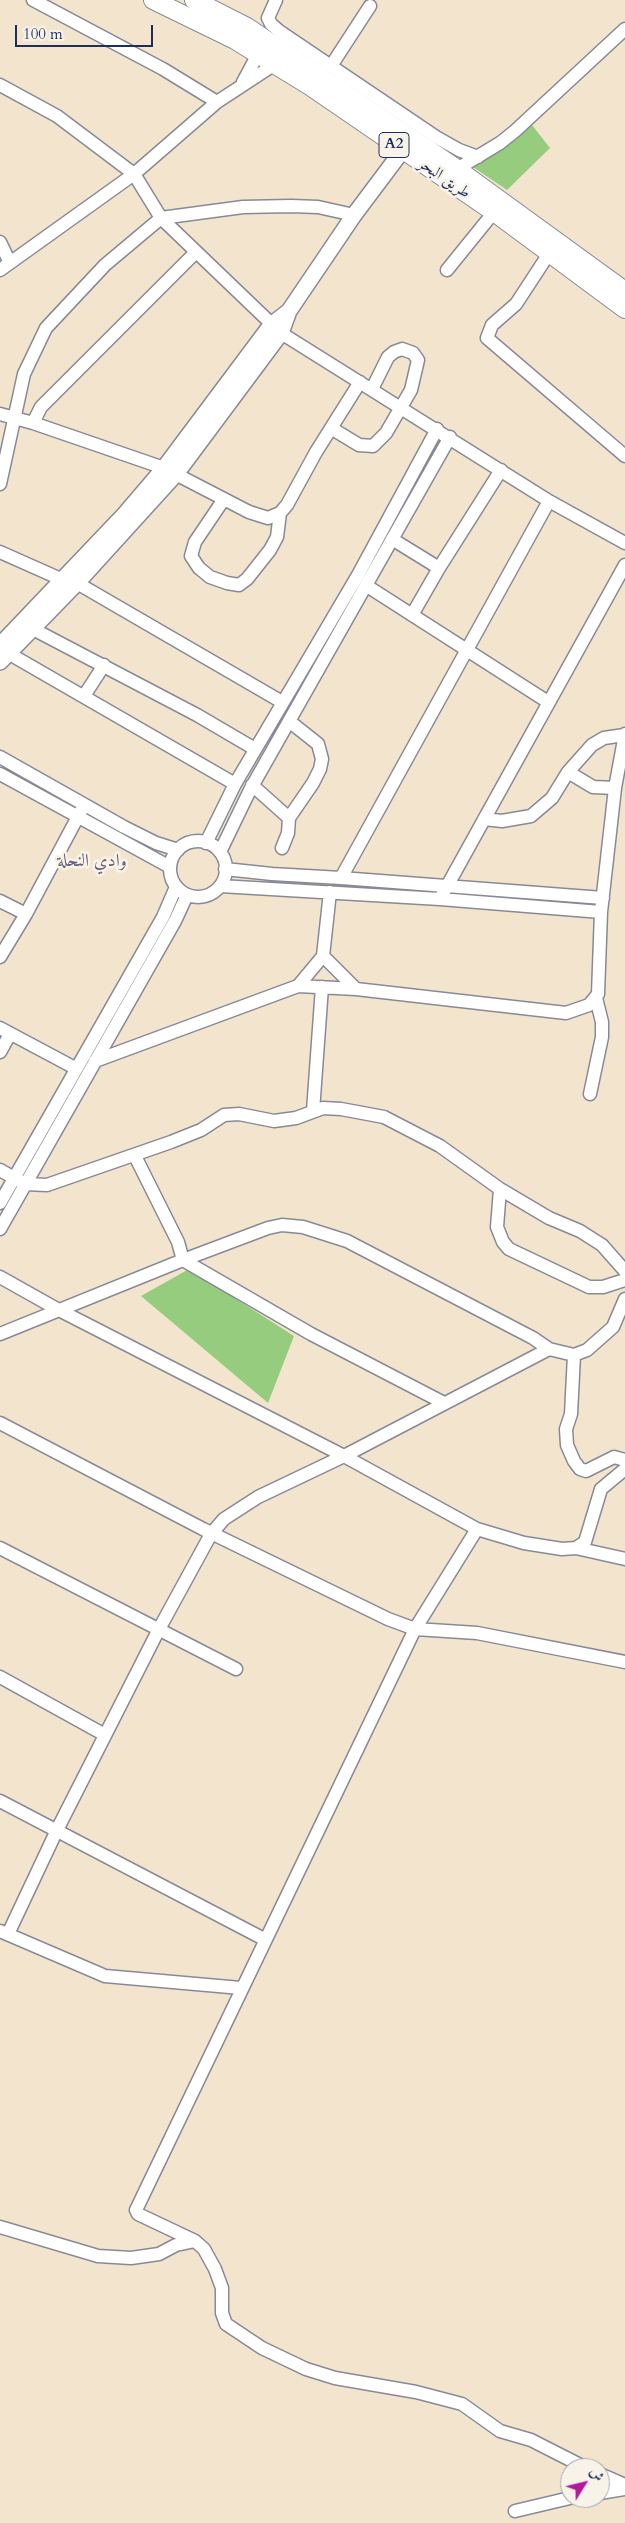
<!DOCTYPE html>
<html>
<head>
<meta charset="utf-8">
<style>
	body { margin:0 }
	#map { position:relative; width:625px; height:2523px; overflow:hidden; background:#f3e5cd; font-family:Cardo,Amiri,serif }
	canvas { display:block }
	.north { position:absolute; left:560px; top:2458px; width:50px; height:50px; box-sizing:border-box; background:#f7f3e8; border:1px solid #9fa5b1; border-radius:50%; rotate:54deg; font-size:14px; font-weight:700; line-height:20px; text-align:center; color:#1b2f5e }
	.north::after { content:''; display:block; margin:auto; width:18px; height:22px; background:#b5179e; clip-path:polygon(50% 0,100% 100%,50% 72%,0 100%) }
	.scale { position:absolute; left:15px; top:25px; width:138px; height:22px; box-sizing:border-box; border:2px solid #1b2f5e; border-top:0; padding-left:6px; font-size:15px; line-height:18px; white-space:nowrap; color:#1b2f5e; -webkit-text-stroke:4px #f7f3e8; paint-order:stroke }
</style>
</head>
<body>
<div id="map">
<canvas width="625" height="2523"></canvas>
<div class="north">ش</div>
<div class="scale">100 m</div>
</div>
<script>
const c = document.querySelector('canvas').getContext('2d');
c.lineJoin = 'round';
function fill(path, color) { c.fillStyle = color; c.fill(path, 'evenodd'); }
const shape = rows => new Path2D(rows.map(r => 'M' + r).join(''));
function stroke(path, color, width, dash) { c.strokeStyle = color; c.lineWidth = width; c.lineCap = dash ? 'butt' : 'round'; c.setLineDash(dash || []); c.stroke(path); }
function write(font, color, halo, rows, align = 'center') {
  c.font = font + ' Cardo,Amiri,serif'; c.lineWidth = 5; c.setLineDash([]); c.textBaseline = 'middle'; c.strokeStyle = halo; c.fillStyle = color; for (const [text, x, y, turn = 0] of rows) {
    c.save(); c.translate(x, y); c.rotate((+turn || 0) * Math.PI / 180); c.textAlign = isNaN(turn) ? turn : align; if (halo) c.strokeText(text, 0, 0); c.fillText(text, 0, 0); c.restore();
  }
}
fill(shape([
	[532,125,550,148,507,190,473,167],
	[189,1269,294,1336,268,1403,141,1296]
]), '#95cc7e');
const minor = shape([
	[33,0,163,69,217,102],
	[276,0,268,18,271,24,279,31,436,137,459,150,478,157],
	[331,66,370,6],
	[243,82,258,54],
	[0,85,57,116,134,174,161,218,281,333,549,501,625,543],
	[457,169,500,143,515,131,625,29],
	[0,242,10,263],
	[550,252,516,304,492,325,487,338,625,456],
	[0,270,134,174,217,102,275,64],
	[447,270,494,212],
	[0,414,33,423,164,468,249,512,268,518,280,513,287,505,316,452,360,382],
	[33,423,41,407,196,252],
	[331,428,359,445,373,446,386,433,411,390,418,360,413,353,402,349,394,352,388,357,372,389],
	[0,484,24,374,46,328,105,265,161,218,243,207,291,206,318,207,354,215],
	[224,499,195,542,191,556,199,568,210,577,227,583,239,585,247,579,270,550,277,537,280,513],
	[392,539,439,568],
	[0,552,63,580],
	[77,583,282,702],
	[367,586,548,702],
	[412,615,439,568,501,470],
	[33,629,197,715,255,749],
	[8,653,235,784],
	[84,696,104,665],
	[0,757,124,827,156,843,178,850],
	[568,772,593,787,615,788],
	[0,774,170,867],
	[252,785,289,818,288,833,282,848],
	[289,818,313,783,320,769,322,759,318,744,289,721],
	[484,819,502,821,531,816,552,798,568,772,592,745,604,738,624,735],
	'170 869a28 28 0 1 1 56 0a28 28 0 1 1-56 0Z',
	[206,843,235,784,358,575,437,429],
	[220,852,250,790,450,437],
	[225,869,272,874,341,878,603,898],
	[341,878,549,501],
	[220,886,440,899,601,912],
	[330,892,323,956,356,989],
	[440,899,625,565],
	[0,901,26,914],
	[0,957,26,914,82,809],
	[298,986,356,989,566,1013,589,1005,598,994,601,912,615,788,625,734],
	[0,1028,75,1068],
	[0,1052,10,1034],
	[95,1061,298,986,323,956],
	[590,1094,602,1037,602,1022,596,998],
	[313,1111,322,987],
	[135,1156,178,1242,183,1260,311,1334,444,1403],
	[0,1170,25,1184,47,1185,171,1142,201,1130,224,1115,239,1114,274,1121,296,1118,323,1108,341,1109,384,1117,440,1146,500,1189,549,1218,580,1231,602,1245,625,1271],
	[500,1189,497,1227,503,1242,509,1249,589,1287,603,1287,625,1280],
	[0,1203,163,917,176,887],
	[0,1229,175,921,187,895],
	[0,1277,57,1309,344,1456,477,1529,524,1543,562,1549,576,1548,585,1542,601,1489,625,1469],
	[0,1334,183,1260,268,1228,282,1225,303,1227,347,1241,533,1338,549,1349,574,1355,587,1350,613,1327,625,1299],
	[574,1355,571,1414,566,1429,567,1445,574,1461,580,1469,586,1471,614,1457,625,1460],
	[0,1423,203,1529,388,1619,415,1629,477,1633,625,1662],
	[477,1529,415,1629,136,2210,138,2214,195,2241,204,2249,215,2269,222,2288,222,2313,226,2324,262,2348,306,2369,335,2378,416,2392,462,2404,500,2431,531,2440,586,2468],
	[0,1548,236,1669],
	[576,1548,625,1559],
	[0,1677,105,1735],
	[0,1801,264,1939],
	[0,1931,105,1976,241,1988],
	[8,1934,57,1830,158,1631,211,1534,224,1519,258,1497,344,1456,549,1349],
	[0,2227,98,2256,131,2258,159,2254,176,2245,195,2241],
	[600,2474,625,2485],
	[600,2493,625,2489],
	[515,2511,570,2498]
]);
const major = shape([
	[0,645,123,516,164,468,271,325,289,311],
	[0,662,77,583,176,474,281,333,289,311,354,215,402,151]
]);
const highway = shape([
	[153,0,235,40,310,86,494,212,625,309],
	[194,0,247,27,457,169,625,291]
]);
stroke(minor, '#878a96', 15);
stroke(major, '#878a96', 18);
stroke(highway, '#878a96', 20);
stroke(minor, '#fff', 12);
stroke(major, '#fff', 15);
stroke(highway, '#fff', 18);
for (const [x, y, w] of [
	[394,145,30]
]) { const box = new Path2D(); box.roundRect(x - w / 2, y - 12.5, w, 25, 4); c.fillStyle = '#f7f3e8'; c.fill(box); stroke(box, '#1b2f5e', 1); }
write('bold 15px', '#1b2f5e', null, [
	["A2",394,145]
]);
write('16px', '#1b2f5e', '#f7f3e8', [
	["طريق البحر",444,179,34]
]);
write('18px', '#685b76', '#f7f3e8', [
	["وادي النحلة",92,862]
]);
</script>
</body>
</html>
